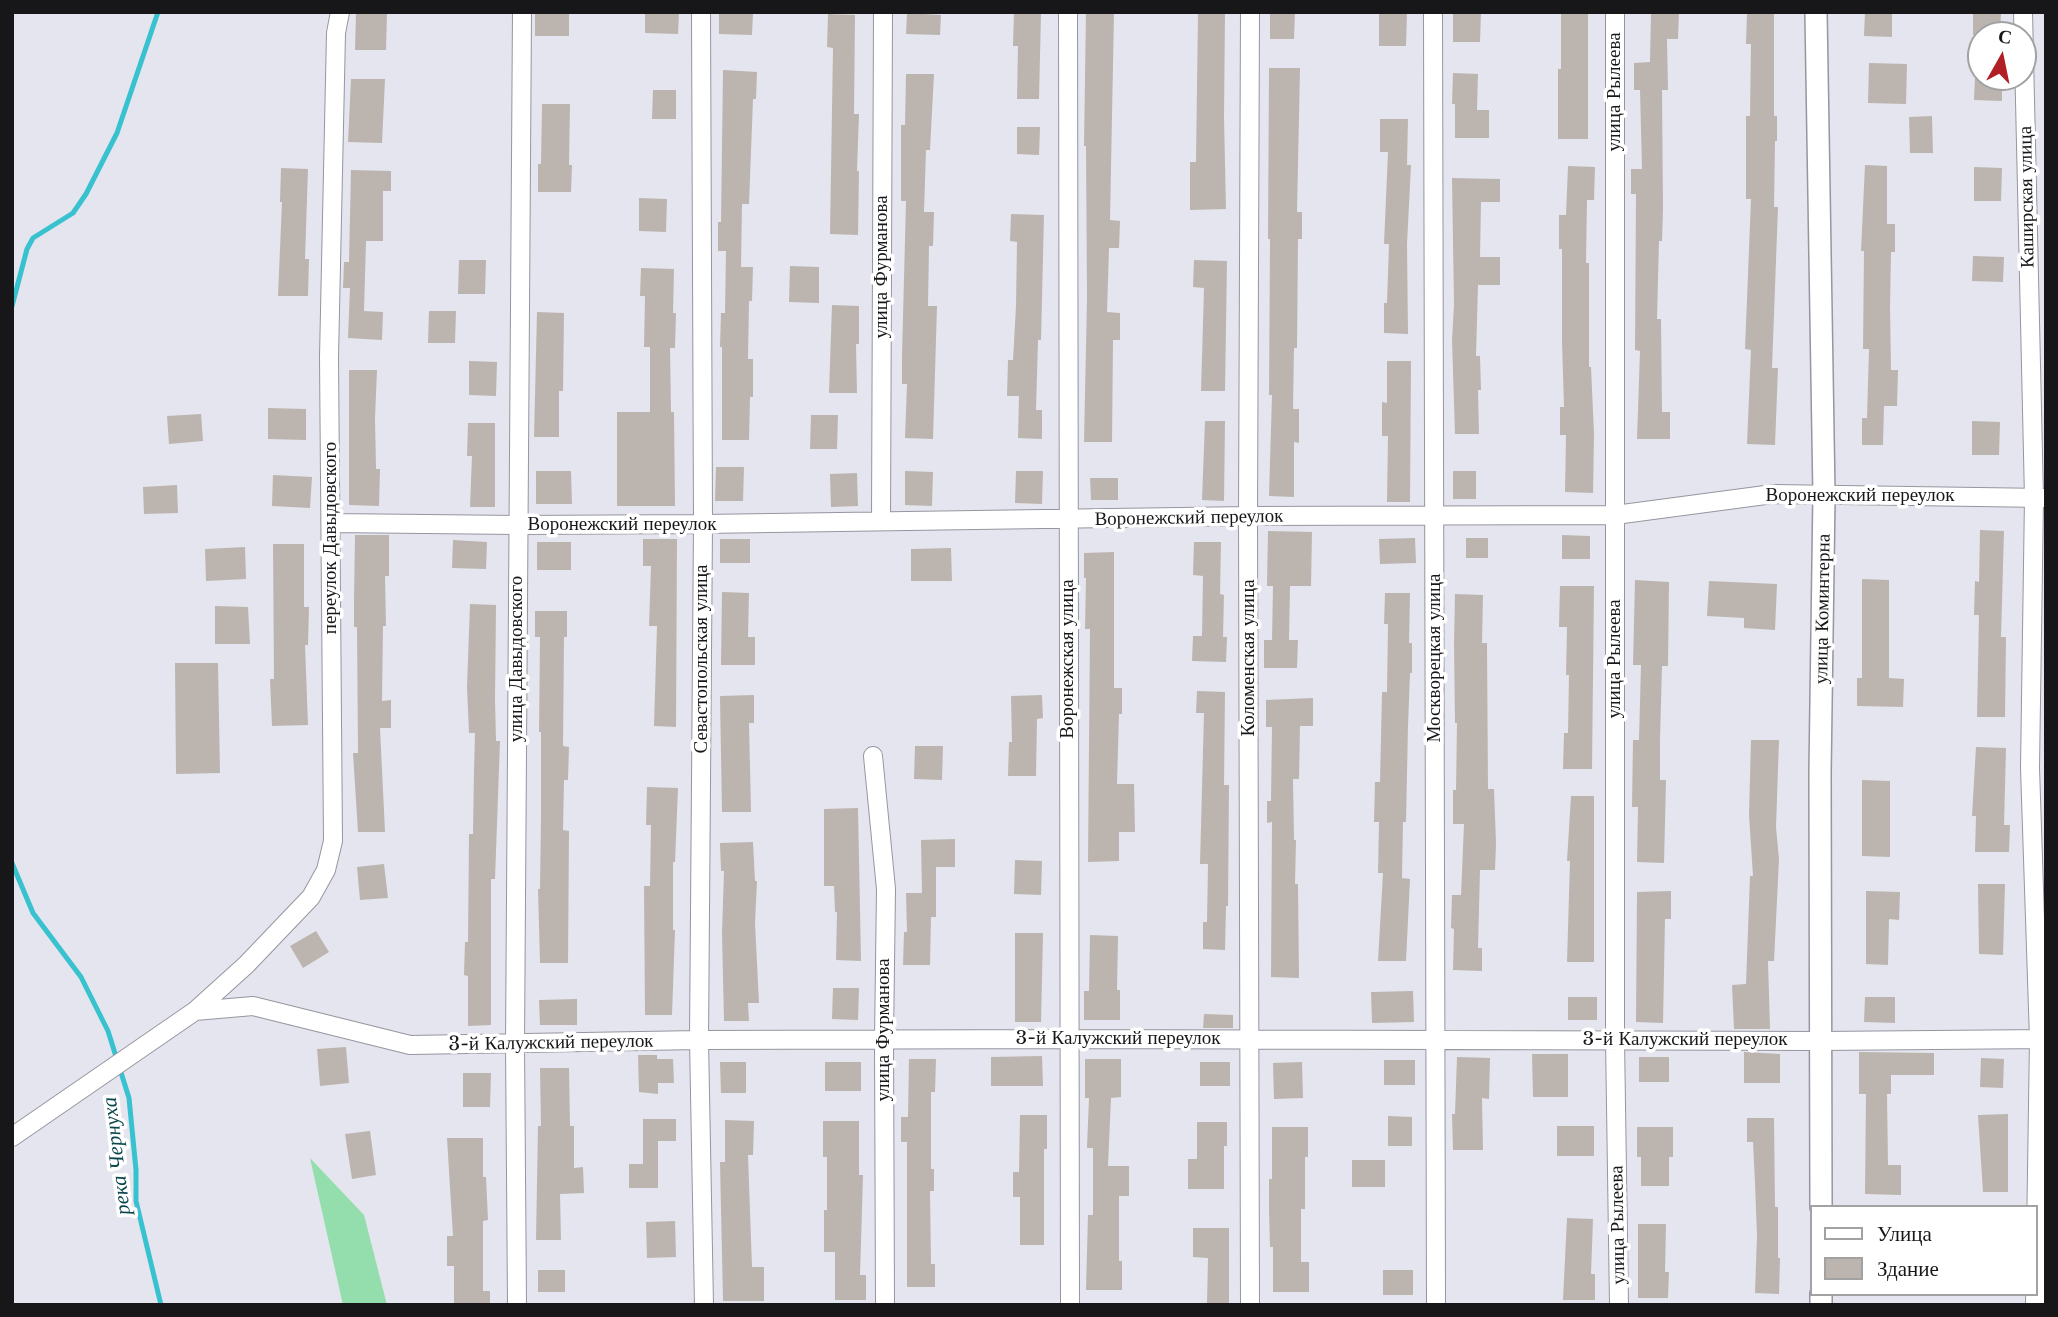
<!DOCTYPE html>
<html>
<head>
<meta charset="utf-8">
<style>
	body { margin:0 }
	#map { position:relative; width:2058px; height:1317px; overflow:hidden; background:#e4e5ee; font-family:"Libre Baskerville",serif }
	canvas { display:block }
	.frame { position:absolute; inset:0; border:14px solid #17171a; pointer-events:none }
	.legend { position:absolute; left:1810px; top:1205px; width:228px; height:91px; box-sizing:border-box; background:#fff; border:2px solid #a2a2a3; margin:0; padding:9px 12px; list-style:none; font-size:21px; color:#17171a }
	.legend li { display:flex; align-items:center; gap:14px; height:35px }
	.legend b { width:35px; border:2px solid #a2a2a3 }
	.north { position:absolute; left:1967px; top:21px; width:70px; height:70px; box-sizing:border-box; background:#fff; border:2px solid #a2a2a3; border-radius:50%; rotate:9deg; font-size:19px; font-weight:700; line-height:28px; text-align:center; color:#17171a }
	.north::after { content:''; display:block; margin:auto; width:24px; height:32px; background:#b11f25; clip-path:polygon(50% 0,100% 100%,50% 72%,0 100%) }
</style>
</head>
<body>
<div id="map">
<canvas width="2058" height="1317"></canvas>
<div class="frame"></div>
<ul class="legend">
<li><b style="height:9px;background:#fff"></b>Улица</li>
<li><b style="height:19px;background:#bcb5af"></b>Здание</li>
</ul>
<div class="north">С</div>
</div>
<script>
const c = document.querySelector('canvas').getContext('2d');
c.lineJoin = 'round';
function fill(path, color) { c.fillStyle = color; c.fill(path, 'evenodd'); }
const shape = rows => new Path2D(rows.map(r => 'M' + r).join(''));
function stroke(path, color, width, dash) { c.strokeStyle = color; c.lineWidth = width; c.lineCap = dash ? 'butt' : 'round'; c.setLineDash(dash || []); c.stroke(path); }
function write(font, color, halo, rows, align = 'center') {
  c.font = font + ' "Libre Baskerville",serif'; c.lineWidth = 7; c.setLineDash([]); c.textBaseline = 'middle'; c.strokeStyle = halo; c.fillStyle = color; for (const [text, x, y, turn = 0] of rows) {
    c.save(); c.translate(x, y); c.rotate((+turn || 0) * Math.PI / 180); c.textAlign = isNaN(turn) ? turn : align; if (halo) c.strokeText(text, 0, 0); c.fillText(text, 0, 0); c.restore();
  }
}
fill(shape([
	[310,1158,364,1215,387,1305,343,1305]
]), '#94deae');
stroke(shape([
	[12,306,27,249,33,238,73,213,86,194,117,133,158,12],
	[12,863,33,913,81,977,108,1031,129,1098,136,1170,136,1201,161,1305]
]), '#38c1ce', 5);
fill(shape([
	[356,12,387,13,386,50,355,50],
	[535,12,569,12,569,36,535,36],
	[645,12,679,12,678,34,645,33],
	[1014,12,1041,13,1039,99,1017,99,1018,46,1013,46],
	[1086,12,1114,13,1110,220,1120,221,1119,248,1109,248,1107,312,1120,313,1120,340,1113,340,1112,442,1084,442,1087,298,1086,146,1084,146],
	[1198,12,1225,12,1224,118,1226,209,1190,210,1190,162,1196,162],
	[1270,12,1295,12,1294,39,1270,39],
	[1379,12,1407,13,1406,46,1379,46],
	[1453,12,1481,12,1480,42,1453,42],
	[1561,12,1588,12,1588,139,1558,139,1558,69,1561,69],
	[1651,12,1679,12,1678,39,1667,39,1668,90,1662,90,1663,208,1662,241,1659,241,1657,319,1661,319,1662,412,1670,412,1670,439,1637,439,1640,351,1635,350,1636,194,1631,194,1631,169,1642,169,1640,90,1634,90,1634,63,1650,62],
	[1747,12,1774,12,1774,116,1777,116,1777,141,1775,141,1774,207,1778,207,1772,368,1778,368,1775,445,1747,444,1751,350,1745,349,1751,199,1746,199,1746,116,1750,116,1751,44,1746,44],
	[1865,12,1892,12,1892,37,1864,36],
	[1973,12,2001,12,2000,35,1973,35],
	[719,13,753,13,752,35,719,34],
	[907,13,941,15,940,35,906,34],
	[828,14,855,15,854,114,859,114,857,171,859,171,858,235,830,234,833,48,827,47],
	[1869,63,1907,64,1906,104,1868,103],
	[1269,68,1300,68,1297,212,1302,212,1302,239,1298,239,1297,348,1294,348,1293,409,1299,409,1299,443,1294,442,1294,497,1269,496,1272,395,1269,395,1270,239,1268,239],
	[723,70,757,72,756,99,753,99,749,204,742,204,741,267,753,267,752,301,749,301,748,359,753,359,753,397,750,397,749,440,722,440,722,347,720,347,721,313,725,313,726,251,718,251,718,222,721,222],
	[1453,73,1478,74,1477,110,1489,110,1489,138,1455,138,1455,104,1452,104],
	[906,74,934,74,930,150,926,150,924,212,934,212,933,246,929,246,928,306,937,306,933,439,905,438,907,384,902,384,902,356,906,201,901,201,901,125,905,125],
	[1975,77,2002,77,2002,101,1974,100],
	[351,79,385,79,382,143,348,142],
	[653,90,676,90,676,119,652,119],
	[542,104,570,104,569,165,572,165,571,192,538,192,538,164,541,164],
	[1932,116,1933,153,1910,153,1909,117],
	[1380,119,1408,119,1407,165,1411,165,1407,244,1408,334,1384,333,1384,303,1387,303,1389,244,1384,244,1388,152,1380,152],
	[1017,127,1040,127,1039,155,1017,154],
	[1865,165,1887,166,1887,224,1895,224,1895,252,1891,252,1890,307,1891,370,1898,370,1897,406,1884,406,1883,445,1862,445,1862,418,1867,418,1869,349,1863,349,1864,251,1861,251],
	[1568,166,1595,167,1594,200,1587,200,1586,263,1589,263,1589,367,1591,367,1594,434,1593,493,1565,492,1566,435,1560,435,1560,407,1564,407,1562,342,1562,249,1559,249,1559,215,1566,215],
	[1974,167,2002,168,2001,201,1974,201],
	[281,168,308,169,305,259,309,259,308,296,278,296,282,202,280,202],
	[351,170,391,171,391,191,383,191,383,241,366,241,364,311,383,312,382,340,348,338,350,288,343,288,344,262,349,262],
	[1452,178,1500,179,1500,202,1481,202,1480,257,1500,257,1500,285,1478,285,1476,356,1480,356,1481,390,1478,390,1479,434,1455,434,1452,340,1454,305],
	[639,198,667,199,666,232,639,231],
	[1011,214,1044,215,1041,340,1038,340,1036,410,1042,410,1042,439,1018,438,1019,396,1007,396,1008,360,1013,360,1016,306,1017,242,1010,241],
	[1973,256,2004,257,2003,282,1972,281],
	[459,260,486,260,485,294,458,294],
	[1194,260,1227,261,1225,391,1201,391,1204,288,1193,287],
	[790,266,819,267,819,303,789,302],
	[641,268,674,269,673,313,676,313,675,348,670,348,671,412,674,412,675,506,617,506,617,412,650,412,650,347,644,347,645,296,640,296],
	[832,305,859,306,859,344,856,344,857,393,829,393],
	[429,311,456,311,455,343,428,343],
	[537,312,564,313,563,391,559,391,559,437,534,437],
	[469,361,497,362,496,396,469,395],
	[1387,361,1411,361,1410,502,1387,502,1388,436,1382,436,1382,402,1387,403],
	[349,370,377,370,375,418,376,469,380,469,379,506,349,505],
	[268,408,306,409,306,440,268,439],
	[201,414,203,441,169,444,167,416],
	[811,415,838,415,837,449,810,449],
	[1205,421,1225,421,1224,501,1202,500],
	[1972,421,2000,422,1999,455,1972,455],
	[468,423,495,423,495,507,470,507,472,456,467,456],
	[716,467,744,467,743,501,715,501],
	[536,471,571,471,572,504,536,504],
	[905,471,933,472,932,506,905,505],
	[1016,471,1043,471,1042,504,1015,503],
	[1453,471,1476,471,1476,499,1453,499],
	[857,473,858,506,831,507,830,474],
	[273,475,312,477,310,508,272,506],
	[1090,478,1118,478,1118,500,1091,500],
	[177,485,178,513,144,514,143,487],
	[1980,530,2004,531,2001,637,2006,637,2005,717,1977,717,1979,615,1974,615,1975,581,1979,582],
	[1268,531,1312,532,1311,586,1290,586,1289,640,1298,640,1297,668,1264,668,1264,640,1272,640,1273,586,1267,586],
	[355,535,389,535,389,576,385,576,386,626,383,626,382,701,391,700,391,728,380,728,385,832,358,832,353,753,358,753,357,627,354,627,354,601],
	[1562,535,1590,536,1590,559,1562,559],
	[1415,538,1416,563,1380,564,1379,539],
	[1466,538,1488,538,1488,558,1466,558],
	[643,539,677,539,676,727,654,726,657,626,649,626,651,566,643,566],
	[720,539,750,539,750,563,720,563],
	[453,540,487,542,486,569,452,568],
	[537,542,571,542,571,570,537,570],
	[1194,542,1221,542,1220,594,1224,595,1223,637,1227,637,1226,662,1192,661,1193,636,1202,636,1203,576,1193,575],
	[273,544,304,544,304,607,309,607,308,645,305,645,308,725,272,726,270,679,274,679],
	[245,547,246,579,206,581,205,549],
	[951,548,952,581,911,581,911,549],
	[1114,552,1114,688,1122,688,1122,714,1119,714,1117,784,1134,784,1135,832,1119,832,1119,861,1088,862,1090,629,1085,629,1086,578,1084,578,1084,553],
	[1862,579,1889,580,1889,678,1904,679,1903,707,1857,706,1857,678,1862,678],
	[1635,580,1669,582,1668,666,1662,666,1660,740,1660,780,1666,780,1664,863,1637,862,1638,807,1632,807,1633,740,1639,740,1641,665,1633,665],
	[1709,581,1777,584,1775,630,1744,628,1744,618,1707,616],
	[1560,586,1594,586,1592,769,1563,769,1564,733,1568,733,1569,675,1566,675,1567,627,1559,627],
	[722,592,749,593,748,637,755,637,755,665,721,665],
	[1385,593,1410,593,1409,643,1412,643,1412,673,1410,673,1408,726,1406,822,1403,822,1402,878,1410,879,1406,961,1378,961,1383,873,1378,873,1379,822,1374,822,1375,782,1380,782,1382,692,1387,692,1388,624,1384,624],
	[1455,594,1483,595,1482,643,1487,643,1488,789,1494,789,1496,843,1495,870,1480,870,1478,948,1482,948,1482,971,1453,970,1454,929,1451,928,1452,895,1461,895,1464,824,1453,824,1453,790,1456,790,1457,723,1455,723,1454,644],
	[470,604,496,605,495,699,496,741,500,741,495,879,491,879,491,1025,468,1026,468,976,464,975,465,942,468,942,469,834,473,834,474,771,475,733,469,733,467,687],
	[215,606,248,607,250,644,215,644],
	[535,611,567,611,567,637,564,637,563,746,569,747,568,780,564,780,563,830,569,831,568,963,540,963,538,889,540,889,541,819,541,732,539,732,540,637,535,637],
	[175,663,218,663,220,773,176,774],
	[1197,691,1225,692,1224,785,1229,785,1228,906,1226,906,1225,950,1203,949,1203,922,1207,922,1208,864,1200,864,1204,713,1196,713],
	[754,695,754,723,749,723,751,812,722,812,720,696],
	[1042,695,1043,718,1037,719,1036,776,1008,776,1009,742,1012,742,1011,696],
	[1313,698,1313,726,1300,726,1299,779,1293,779,1294,840,1296,840,1295,884,1298,884,1299,978,1271,977,1272,822,1267,823,1267,801,1271,801,1272,727,1266,727,1266,700],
	[1751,740,1779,740,1776,827,1779,859,1774,961,1768,961,1770,1029,1734,1029,1732,985,1746,984,1750,876,1753,876,1749,815],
	[915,746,943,746,942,780,914,779],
	[1976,747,2006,748,2004,825,2010,825,2009,852,1975,852,1976,816,1972,816],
	[1862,780,1890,781,1890,857,1862,856],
	[647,787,678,788,675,862,673,862,673,930,675,930,672,1015,645,1015,644,886,650,886,651,825,646,825],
	[1571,796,1594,796,1594,962,1567,962,1570,861,1567,861],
	[858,808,861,961,836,960,837,912,835,912,834,886,824,886,824,809],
	[955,839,955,867,936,867,936,917,931,917,930,965,903,965,904,932,907,932,906,893,922,893,921,840],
	[753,842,755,881,757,881,755,923,759,1003,748,1003,749,1021,724,1021,722,934,724,871,721,871,720,843],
	[1015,860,1042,861,1041,895,1014,894],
	[384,864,388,898,360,900,357,867],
	[1978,884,2005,884,2003,955,1979,954],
	[1671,891,1671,919,1665,919,1663,1023,1636,1022,1637,892],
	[1866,891,1900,892,1899,920,1889,919,1888,965,1866,964],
	[316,931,329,952,303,968,290,946],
	[1015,933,1043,933,1041,1022,1015,1022],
	[1090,935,1118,936,1117,990,1120,990,1120,1020,1084,1020,1084,991,1089,991],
	[833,988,859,988,858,1020,832,1019],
	[1413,991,1414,1022,1372,1023,1371,992],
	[1568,997,1597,997,1597,1020,1568,1020],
	[1865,997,1895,997,1895,1023,1864,1022],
	[577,999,577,1025,540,1025,539,1000],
	[1204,1014,1233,1015,1233,1028,1203,1028],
	[346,1047,349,1083,320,1086,317,1049],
	[1744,1052,1780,1054,1780,1083,1744,1083],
	[1859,1052,1934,1053,1934,1075,1891,1075,1891,1094,1887,1094,1888,1165,1901,1165,1901,1195,1865,1194,1866,1094,1859,1094],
	[1532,1054,1568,1054,1568,1097,1533,1097],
	[638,1055,657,1055,657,1059,673,1059,674,1083,658,1083,658,1094,639,1092],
	[1042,1056,1043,1086,991,1086,991,1057],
	[1457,1057,1490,1058,1489,1099,1482,1098,1483,1150,1453,1150,1452,1114,1455,1114],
	[1639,1057,1669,1057,1669,1082,1639,1082],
	[1981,1058,2004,1059,2003,1088,1980,1087],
	[909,1059,936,1059,935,1092,931,1092,931,1169,934,1169,934,1191,930,1191,931,1264,935,1264,935,1287,907,1287,907,1142,901,1142,901,1117,908,1117],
	[1085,1059,1121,1059,1121,1097,1111,1098,1108,1166,1129,1166,1129,1196,1119,1196,1119,1261,1122,1261,1122,1290,1086,1290,1088,1215,1093,1215,1093,1148,1087,1148,1089,1098,1085,1098],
	[1384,1060,1415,1060,1415,1085,1384,1085],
	[720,1062,746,1062,746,1093,721,1093],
	[825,1062,861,1062,861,1091,825,1091],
	[1200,1062,1230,1062,1230,1086,1200,1086],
	[1302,1062,1303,1098,1274,1099,1273,1063],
	[540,1068,569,1068,570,1126,574,1126,574,1168,583,1167,584,1193,560,1194,561,1240,536,1240,538,1126,541,1126],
	[463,1073,491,1073,490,1107,463,1107],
	[2008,1114,2008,1192,1983,1192,1978,1115],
	[1020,1115,1047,1115,1047,1149,1044,1149,1044,1245,1020,1245,1020,1197,1013,1197,1013,1172,1019,1172],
	[1388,1116,1412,1117,1412,1146,1388,1146],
	[1747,1118,1774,1118,1775,1207,1778,1207,1778,1258,1780,1258,1779,1294,1755,1293,1757,1235,1755,1183,1753,1142,1747,1142],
	[643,1119,676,1119,676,1141,658,1141,658,1188,629,1188,629,1164,643,1164],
	[725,1120,754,1121,753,1155,748,1155,752,1267,764,1267,764,1301,723,1301,720,1162,725,1162],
	[823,1121,859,1121,859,1175,863,1175,860,1275,866,1275,866,1300,835,1300,835,1252,824,1252,824,1210,827,1210,827,1157,823,1157],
	[1197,1122,1227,1122,1227,1146,1224,1146,1224,1189,1188,1189,1188,1159,1197,1159],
	[1557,1126,1594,1126,1594,1156,1557,1156],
	[1272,1127,1308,1127,1308,1157,1305,1157,1305,1209,1301,1209,1301,1262,1309,1262,1309,1292,1273,1292,1273,1247,1270,1247,1269,1209,1269,1179,1272,1179],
	[1637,1127,1673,1127,1673,1157,1669,1157,1669,1186,1641,1186,1641,1157,1637,1157],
	[370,1131,376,1175,352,1179,345,1134],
	[447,1138,483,1138,483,1177,486,1177,488,1220,483,1221,483,1291,490,1291,490,1305,454,1305,454,1266,447,1266,447,1236,453,1236],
	[1352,1160,1385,1160,1385,1187,1352,1187],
	[1567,1218,1593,1219,1591,1274,1595,1274,1595,1300,1563,1300],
	[675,1221,676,1257,647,1258,646,1222],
	[1638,1224,1666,1224,1665,1272,1669,1272,1668,1298,1638,1298],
	[1193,1228,1229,1228,1229,1303,1207,1303,1208,1258,1193,1257],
	[538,1270,565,1270,565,1292,538,1292],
	[1383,1270,1413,1270,1413,1295,1383,1295]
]), '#bcb5af');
const minor = shape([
	[701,12,703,524,699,1040,704,1305],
	[1068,12,1070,1305],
	[1250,12,1248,516,1250,1305],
	[1433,12,1436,1305],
	[1615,12,1615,1039,1619,1305],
	[2023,12,2034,498,2030,768,2039,1039,2035,1305],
	[881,521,883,12],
	[332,523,517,525,703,524,1248,516,1615,515,1773,494,2046,498],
	[873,756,886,889,884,1040,885,1305],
	[195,1011,253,1006,410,1045,699,1040,1069,1039,1821,1041,2046,1039],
	[12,1137,195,1011,246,965,311,897,326,870,333,841,329,357,336,33,340,12],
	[517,1305,515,1044,522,12]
]);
const tertiary = shape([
	[1816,12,1824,495,1820,773,1821,1207],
	[1821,1305,1821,1294]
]);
stroke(minor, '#95969f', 20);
stroke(tertiary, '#95969f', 24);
stroke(minor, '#fff', 18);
stroke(tertiary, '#fff', 21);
write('19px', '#17171a', '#fff', [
	["улица Рылеева",1615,92,-90],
	["Каширская улица",2027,197,-91],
	["улица Фурманова",882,267,-90],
	["Воронежский переулок",1860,496],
	["Воронежский переулок",1189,518,-1],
	["Воронежский переулок",622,525],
	["переулок Давыдовского",331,538,-90],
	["улица Коминтерна",1823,609,-89],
	["Коломенская улица",1249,658,-90],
	["Москворецкая улица",1435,658,-90],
	["улица Давыдовского",517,659,-90],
	["Севастопольская улица",702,659,-90],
	["Воронежская улица",1068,659,-90],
	["улица Рылеева",1615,659,-90],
	["улица Фурманова",884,1030,-90],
	["3-й Калужский переулок",1118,1039],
	["3-й Калужский переулок",1685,1040],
	["3-й Калужский переулок",551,1043,-1],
	["улица Рылеева",1618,1225,-91]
]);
write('italic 21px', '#0b474d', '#fff', [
	["река Чернуха",117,1156,-97]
]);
</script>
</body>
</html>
